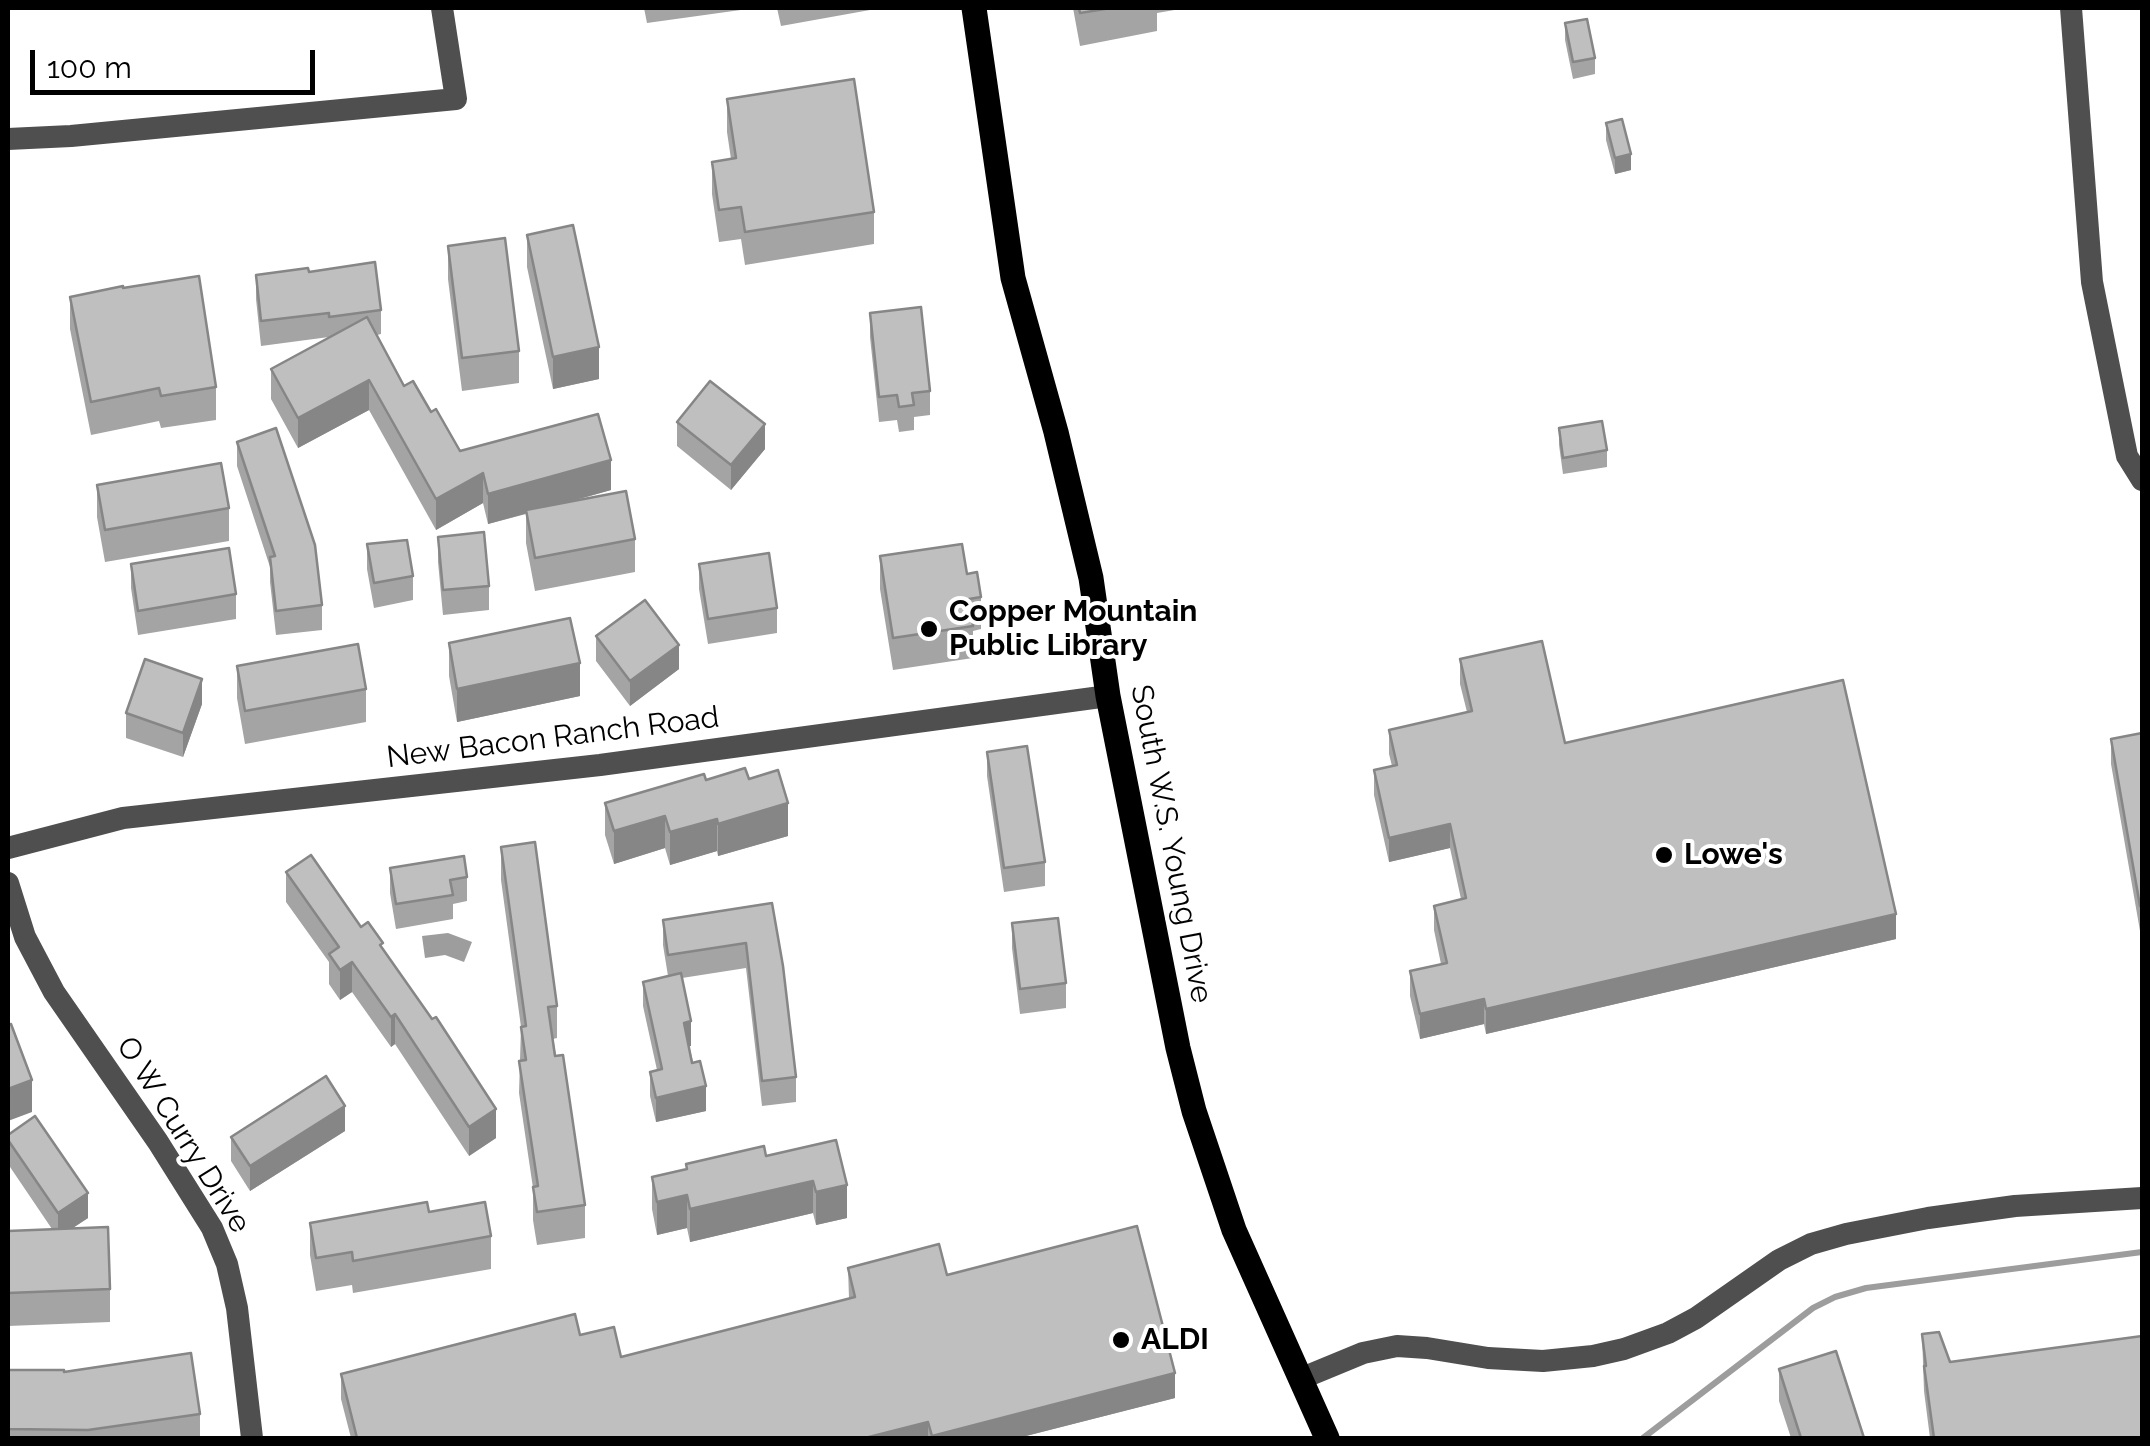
<!DOCTYPE html>
<html>
<head>
<meta charset="utf-8">
<style>
	body { margin:0 }
	#map { position:relative; width:2150px; height:1446px; overflow:hidden; background:#fff; font-family:Raleway,sans-serif }
	canvas { display:block }
	.frame { position:absolute; inset:0; border:10px solid #000; pointer-events:none }
	.scale { position:absolute; left:30px; top:50px; width:285px; height:45px; box-sizing:border-box; border:5px solid #000; border-top:0; padding-left:12px; font-size:30px; line-height:35px; white-space:nowrap; color:#000; -webkit-text-stroke:8px #fff; paint-order:stroke }
</style>
</head>
<body>
<div id="map">
<canvas width="2150" height="1446"></canvas>
<div class="frame"></div>
<div class="scale">100 m</div>
</div>
<script>
const c = document.querySelector('canvas').getContext('2d');
c.lineJoin = 'round';
function fill(path, color) { c.fillStyle = color; c.fill(path, 'evenodd'); }
const shape = rows => new Path2D(rows.map(r => 'M' + r).join(''));
function stroke(path, color, width, dash) { c.strokeStyle = color; c.lineWidth = width; c.lineCap = dash ? 'butt' : 'round'; c.setLineDash(dash || []); c.stroke(path); }
function write(font, color, halo, rows, align = 'center') {
  c.font = font + ' Raleway,sans-serif'; c.lineWidth = 8; c.setLineDash([]); c.textBaseline = 'middle'; c.strokeStyle = halo; c.fillStyle = color; for (const [text, x, y, turn = 0] of rows) {
    c.save(); c.translate(x, y); c.rotate((+turn || 0) * Math.PI / 180); c.textAlign = isNaN(turn) ? turn : align; if (halo) c.strokeText(text, 0, 0); c.fillText(text, 0, 0); c.restore();
  }
}
fill(shape([
	[448,933,472,942,464,962,445,955,425,958,422,936]
]), '#9d9d9d');
stroke(shape([
	[1643,1438,1813,1308,1835,1297,1866,1288,2142,1252]
]), '#9d9d9d', 6);
stroke(shape([
	[2071,8,2092,282,2127,456,2142,480],
	[8,139,71,136,456,99,442,8],
	[8,848,123,818,600,765,1108,696],
	[8,883,25,937,54,992,158,1142,212,1228,227,1264,237,1308,252,1438],
	[1300,1379,1363,1353,1397,1346,1427,1348,1488,1358,1543,1361,1593,1356,1624,1349,1668,1333,1696,1318,1779,1260,1811,1244,1846,1234,1928,1218,2015,1206,2142,1198]
]), '#4f4f4f', 22);
stroke(shape([
	[974,8,1013,278,1056,432,1091,578,1108,696,1178,1048,1194,1111,1234,1230,1327,1438]
]), '#000', 25);
fill(shape([
	[644,8,755,8,647,23],
	[777,8,870,8,870,10,781,26],
	[1073,8,1186,8,1157,13,1157,31,1080,46],
	[1565,23,1595,58,1595,74,1573,79,1565,40],
	[727,99,874,212,874,244,745,265,741,239,719,242,712,194,712,162,731,159,727,132],
	[1606,123,1631,170,1615,174,1606,140],
	[527,235,599,379,553,389,527,267],
	[448,246,519,351,519,383,462,391,448,279],
	[309,272,381,310,381,334,377,335,404,386,431,412,460,451,611,490,566,503,635,539,635,572,535,591,526,543,526,514,488,524,483,503,436,530,369,410,298,448,271,399,271,369,329,337,261,346,256,299,256,275],
	[70,297,216,387,216,420,161,428,159,421,91,435,70,329],
	[870,313,930,391,930,415,914,417,914,430,899,432,897,420,879,422,870,337],
	[677,422,765,449,731,490,677,446],
	[1559,428,1607,450,1607,467,1563,474,1559,445],
	[237,442,322,605,322,630,276,635,270,582,270,567,237,466],
	[97,485,229,508,229,541,105,562,97,517],
	[438,537,489,586,489,610,443,615,438,562],
	[367,544,413,576,413,600,374,608,367,569],
	[880,556,981,597,981,629,973,631,973,658,893,670,880,589],
	[131,564,236,594,236,619,138,635,131,588],
	[699,564,777,608,777,633,708,644,699,589],
	[596,636,679,669,630,706,596,661],
	[449,643,580,696,457,722,449,676],
	[1460,659,1565,743,1896,939,1486,1034,1484,1024,1420,1039,1410,996,1410,971,1441,964,1434,930,1434,906,1461,899,1450,848,1389,862,1374,795,1374,770,1392,766,1389,754,1389,730,1467,712,1460,684],
	[237,666,366,689,366,722,245,744,237,698],
	[202,704,183,757,126,738,126,713],
	[2142,733,2142,930,2140,931,2111,764,2111,739],
	[987,752,1045,862,1045,886,1004,892,987,776],
	[749,779,788,836,718,856,717,851,670,865,665,848,614,864,605,835,605,803,706,780],
	[501,847,557,1006,557,1038,553,1039,585,1205,585,1238,537,1245,533,1220,533,1188,519,1093,521,1027,501,880],
	[390,868,467,877,467,901,453,904,453,919,396,929,390,893],
	[286,872,361,927,383,950,496,1138,469,1156,395,1044,391,1047,352,992,340,1000,329,984,329,962,286,902],
	[772,903,796,1077,796,1102,762,1106,746,968,682,978,691,1046,689,1046,706,1111,656,1122,650,1096,650,1072,657,1070,643,1006,643,982,668,976,663,945,663,920],
	[1012,923,1066,983,1066,1008,1020,1014,1012,948],
	[345,1131,250,1191,231,1161,231,1137],
	[8,1135,88,1218,72,1228,110,1289,110,1322,8,1326,8,1231,52,1229,8,1164],
	[836,1140,847,1218,816,1225,813,1213,690,1242,687,1228,657,1235,652,1209,652,1177,686,1169,686,1164,766,1156],
	[429,1212,491,1236,491,1269,353,1293,352,1285,316,1291,310,1255,310,1223],
	[848,1268,947,1275,1175,1398,1018,1438,351,1438,341,1399,341,1374,580,1335,621,1357,849,1298],
	[1922,1334,1950,1362,2142,1438,1930,1438,1924,1391],
	[1779,1369,1864,1438,1791,1438,1779,1401],
	[8,1370,64,1372,200,1414,200,1438,8,1438]
]), '#a4a4a4');
fill(shape([
	[1631,154,1631,170,1615,174,1615,158],
	[599,347,599,379,553,389,553,357],
	[369,380,369,410,298,448,298,418],
	[765,424,765,449,731,490,731,465],
	[611,460,611,490,488,524,488,494],
	[483,473,483,503,436,530,436,499],
	[679,645,679,669,630,706,630,681],
	[580,663,580,696,457,722,457,689],
	[202,679,202,704,183,757,183,733],
	[788,803,788,836,718,856,718,824],
	[665,816,665,848,614,864,614,831],
	[717,819,717,851,670,865,670,832],
	[1450,824,1450,848,1389,862,1389,838],
	[1896,914,1896,939,1486,1034,1486,1009],
	[352,962,352,992,340,1000,340,970],
	[1484,999,1484,1024,1420,1039,1420,1014],
	[395,1014,395,1044,391,1047,391,1017],
	[691,1021,691,1046,684,1047,684,1023],
	[32,1080,32,1112,8,1121,8,1089],
	[706,1086,706,1111,656,1122,656,1098],
	[345,1106,345,1131,250,1191,250,1166],
	[496,1109,496,1138,469,1156,469,1127],
	[813,1181,813,1213,690,1242,690,1209],
	[847,1185,847,1218,816,1225,816,1192],
	[88,1193,88,1218,58,1238,58,1213],
	[687,1195,687,1228,657,1235,657,1202],
	[1175,1373,1175,1398,1018,1438,932,1438,932,1436],
	[928,1422,928,1438,865,1438]
]), '#868686');
const building = shape([
	[1079,8,1111,8,1080,13,1079,8],
	[1587,19,1595,58,1573,62,1565,23,1587,19],
	[854,79,874,212,745,232,741,207,719,210,712,162,736,158,727,99,854,79],
	[1622,119,1631,154,1615,158,1606,123,1622,119],
	[573,225,599,347,553,357,527,235,573,225],
	[505,238,519,351,462,358,448,246,505,238],
	[375,262,381,310,329,317,329,313,261,321,256,275,308,268,309,272,375,262],
	[199,276,216,387,161,396,159,388,91,402,70,297,123,286,123,288,199,276],
	[921,307,930,391,912,393,914,405,899,407,897,395,879,397,870,313,921,307],
	[367,317,404,386,413,381,431,412,436,409,460,451,598,414,611,460,488,494,483,473,436,499,369,380,298,418,271,369,367,317],
	[710,381,765,424,731,465,677,422,710,381],
	[1602,421,1607,450,1563,458,1559,428,1602,421],
	[276,428,315,545,322,605,276,611,270,557,275,556,237,442,276,428],
	[221,463,229,508,105,530,97,485,221,463],
	[626,491,635,539,535,558,526,510,626,491],
	[484,532,489,586,443,590,438,537,484,532],
	[407,540,413,576,374,583,367,544,407,540],
	[962,544,967,574,977,572,981,597,969,599,973,626,893,638,880,556,962,544],
	[229,548,236,594,138,611,131,564,229,548],
	[769,553,777,608,708,619,699,564,769,553],
	[645,600,679,645,630,681,596,636,645,600],
	[570,618,580,663,457,689,449,643,570,618],
	[1542,641,1565,743,1843,680,1896,914,1486,1009,1484,999,1420,1014,1410,971,1447,963,1434,906,1466,898,1450,824,1389,838,1374,770,1397,765,1389,730,1472,711,1460,659,1542,641],
	[358,644,366,689,245,711,237,666,358,644],
	[145,659,202,679,183,733,126,713,145,659],
	[2142,733,2142,906,2140,906,2111,739,2142,733],
	[1027,746,1045,862,1004,868,987,752,1027,746],
	[745,768,749,779,778,770,788,803,718,824,717,819,670,832,665,816,614,831,605,803,704,774,706,780,745,768],
	[535,842,557,1006,548,1007,555,1056,563,1055,585,1205,537,1212,533,1187,538,1186,519,1061,526,1060,521,1027,526,1026,501,847,535,842],
	[311,855,361,927,368,922,383,943,380,945,432,1019,436,1017,496,1109,469,1127,395,1014,391,1017,352,962,340,970,329,954,339,947,286,872,311,855],
	[464,856,467,877,450,880,453,895,396,904,390,868,464,856],
	[772,903,783,966,796,1077,762,1081,746,943,668,955,663,920,772,903],
	[1058,918,1066,983,1020,989,1012,923,1058,918],
	[681,973,691,1021,684,1023,692,1063,700,1061,706,1086,656,1098,650,1072,662,1069,643,982,681,973],
	[11,1024,32,1080,8,1089,8,1025,11,1024],
	[326,1076,345,1106,250,1166,231,1137,326,1076],
	[35,1116,88,1193,58,1213,8,1140,8,1135,35,1116],
	[836,1140,847,1185,816,1192,813,1181,690,1209,687,1195,657,1202,652,1177,687,1169,686,1164,764,1146,766,1156,836,1140],
	[427,1202,429,1212,485,1202,491,1236,353,1261,352,1252,316,1258,310,1223,427,1202],
	[1137,1226,1175,1373,932,1436,928,1422,865,1438,357,1438,341,1374,575,1314,580,1335,614,1327,621,1357,855,1297,848,1268,939,1244,947,1275,1137,1226],
	[108,1227,110,1289,8,1293,8,1231,108,1227],
	[1939,1332,1950,1362,2142,1336,2142,1438,1934,1438,1924,1366,1926,1366,1922,1334,1939,1332],
	[1836,1351,1864,1438,1801,1438,1779,1369,1836,1351],
	[191,1353,200,1414,88,1430,8,1429,8,1370,64,1370,64,1372,191,1353]
]);
fill(building, '#bfbfbf');
stroke(building, '#868686', 2.5);
for (const [x, y, r, color] of [
	[929,629,10,"#000"],
	[1664,855,10,"#000"],
	[1121,1340,10,"#000"]
]) { const dot = new Path2D(); dot.arc(x, y, r, 0, 2 * Math.PI); c.fillStyle = color; c.fill(dot); stroke(dot, '#fff', 4); }
write('bold 30px', '#000', '#fff', [
	["Copper Mountain",949,612],
	["Public Library",949,646],
	["Lowe's",1684,855],
	["ALDI",1141,1340]
], 'left');
write('30px', '#000', '#fff', [
	["New Bacon Ranch Road",553,738,-7],
	["South W.S. Young Drive",1171,844,79],
	["O W Curry Drive",183,1135,58]
]);
</script>
</body>
</html>
